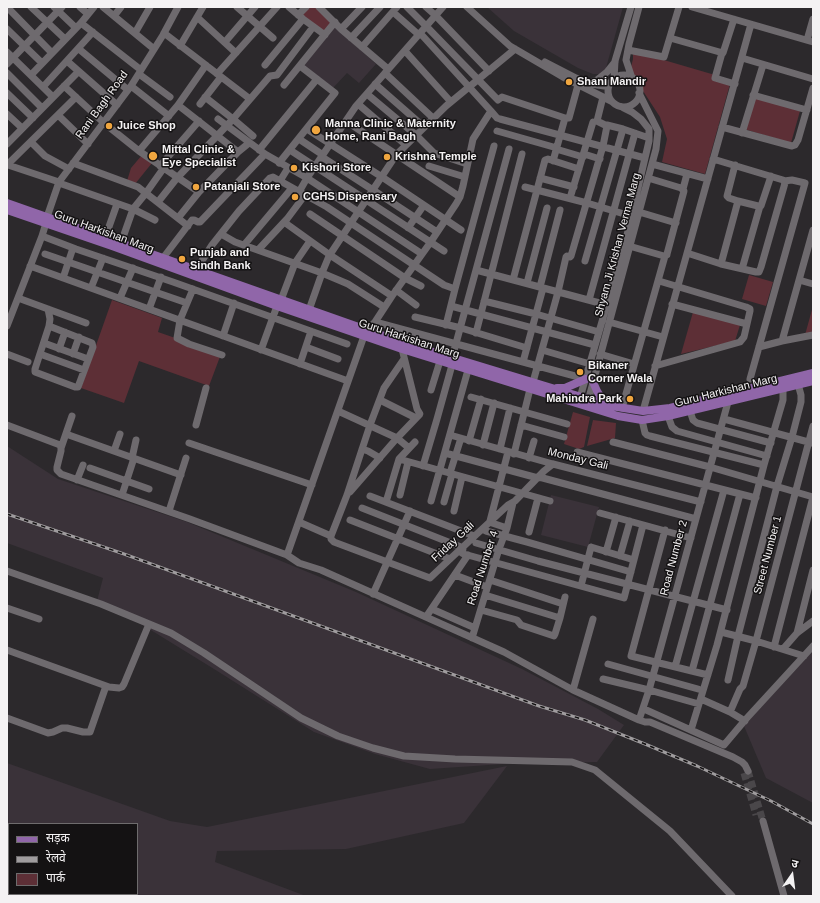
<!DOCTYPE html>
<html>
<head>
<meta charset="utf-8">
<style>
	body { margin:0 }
	#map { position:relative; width:820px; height:903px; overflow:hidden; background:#2c292c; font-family:Helvetica,"Noto Sans Devanagari",sans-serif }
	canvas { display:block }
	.frame { position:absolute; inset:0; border:8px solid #f4f2f3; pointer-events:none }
	.legend { position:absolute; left:8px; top:823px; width:130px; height:72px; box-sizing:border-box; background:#141213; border:1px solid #6e6c6d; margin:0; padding:5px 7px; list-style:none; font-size:12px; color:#f4f2f3 }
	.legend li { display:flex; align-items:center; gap:8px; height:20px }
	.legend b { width:20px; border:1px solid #6e6c6d }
	.north { position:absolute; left:772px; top:855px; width:40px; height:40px; -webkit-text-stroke:3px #141213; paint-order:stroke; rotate:14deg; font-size:11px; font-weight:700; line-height:16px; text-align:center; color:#f4f2f3 }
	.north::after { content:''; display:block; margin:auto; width:14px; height:18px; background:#f4f2f3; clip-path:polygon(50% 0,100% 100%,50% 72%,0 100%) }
</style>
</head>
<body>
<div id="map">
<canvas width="820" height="903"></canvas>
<div class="frame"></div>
<ul class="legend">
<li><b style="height:5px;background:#9066a9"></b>सड़क</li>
<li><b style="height:5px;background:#9f9c9e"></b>रेलवे</li>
<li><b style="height:11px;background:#5d2f36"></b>पार्क</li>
</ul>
<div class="north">उ</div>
</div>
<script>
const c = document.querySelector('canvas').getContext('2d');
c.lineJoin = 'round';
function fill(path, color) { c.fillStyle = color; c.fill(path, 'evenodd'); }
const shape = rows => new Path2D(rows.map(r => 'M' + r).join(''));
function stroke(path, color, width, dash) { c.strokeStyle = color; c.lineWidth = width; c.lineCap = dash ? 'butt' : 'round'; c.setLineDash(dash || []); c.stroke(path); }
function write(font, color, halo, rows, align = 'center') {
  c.font = font + ' Helvetica,sans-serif'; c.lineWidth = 3; c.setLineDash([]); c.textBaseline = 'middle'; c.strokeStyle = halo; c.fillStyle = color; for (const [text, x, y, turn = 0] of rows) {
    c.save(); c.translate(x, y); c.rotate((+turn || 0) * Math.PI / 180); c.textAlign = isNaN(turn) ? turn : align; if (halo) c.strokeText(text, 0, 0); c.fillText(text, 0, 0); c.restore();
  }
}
fill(shape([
	[487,7,623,7,606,68,600,74,593,74,578,68,514,31],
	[334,26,376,64,359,83,347,73,333,88,303,66],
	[7,446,58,479,187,522,356,592,522,669,598,709,624,725,597,762,503,764,430,769,375,754,314,732,214,669,141,624,96,605,103,578,7,543],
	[551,495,599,507,588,547,541,535],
	[813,651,813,803,766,778,744,726],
	[7,763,170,821,207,827,507,766,464,823,346,849,217,851,215,862,306,896,7,896],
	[9,824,137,824,137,894,9,894]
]), '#3a3239');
fill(shape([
	[307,7,318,7,334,22,324,33,299,15],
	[633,51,715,75,730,84,705,174,662,162,667,139,660,117,630,71,633,59],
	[754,97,800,111,791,143,744,129],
	[142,155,152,163,135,184,127,181,131,168],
	[749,275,773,282,766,306,742,299],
	[112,300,162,318,158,332,221,354,209,386,139,361,124,403,81,388],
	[813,306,813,333,805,335],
	[693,312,740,325,735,341,681,354],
	[573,412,590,417,584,447,579,449,564,444],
	[593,420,616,423,615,438,587,446]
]), '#5d2f36');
stroke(shape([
	[748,771,763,821],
	[744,773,756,815]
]), '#4a474a', 7, [7, 3.5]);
stroke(shape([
	[7,7,52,53],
	[31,7,65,39],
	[54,7,76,28],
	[80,7,88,14],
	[103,7,154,49],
	[237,7,273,38],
	[289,7,303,19,325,35],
	[319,7,341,29,388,69],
	[407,7,426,26,498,100,502,97,565,118,569,118,578,85],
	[426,7,435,15,489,71],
	[467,7,510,46,563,77,611,101],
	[692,7,813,42],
	[393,12,419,35],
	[298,15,306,7],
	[114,16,121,7],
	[197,17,236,53],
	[81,23,141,70],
	[7,29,42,63],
	[341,29,362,7],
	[135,33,150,7],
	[164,33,250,99],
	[351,38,380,7],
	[670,38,723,53,734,19],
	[807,40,813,19],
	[225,42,255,7],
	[180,46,203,7],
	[362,47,397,7],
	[79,49,128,90],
	[628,50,664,57,679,7],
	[405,51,451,102],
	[7,52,53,97],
	[722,53,715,78,735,84],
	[742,58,813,79],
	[67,61,117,105],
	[545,62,576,78,591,84,604,86,610,83],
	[7,64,62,7],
	[265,65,303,19],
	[7,73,42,108],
	[385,73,433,118],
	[139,74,170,97],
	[217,74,277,7],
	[31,75,81,23,94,7],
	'608 91a16 16 0 1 1 32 0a16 16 0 1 1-32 0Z',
	[632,78,626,60,629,44,639,7],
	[614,79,615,61,631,7],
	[587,83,597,80,607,72,615,62],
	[375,84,424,127],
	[284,85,335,22],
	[64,86,104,123,139,151,199,192],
	[131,86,169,116],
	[43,87,93,32],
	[7,93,33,118],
	[367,94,416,135,434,153,467,164],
	[753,95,807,110],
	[205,97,233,119,253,136],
	[200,104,221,77],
	[358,104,406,145],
	[178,105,238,152,249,143],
	[491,111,497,118,500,119,645,158],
	[7,114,22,128],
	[58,115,88,144],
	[218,119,265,154,307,178,422,254],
	[346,121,460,197],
	[607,125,623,129,649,138],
	[722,127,792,146,795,145,798,140,813,88],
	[307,129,382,177,461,230],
	[497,131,557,148],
	[742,133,763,65],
	[299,139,323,155],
	[31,142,45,156,69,169],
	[7,144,78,72],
	[556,149,583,157],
	[259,150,317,79],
	[290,150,444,251],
	[139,151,178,105,206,65],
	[584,154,600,159],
	[322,157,373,190,437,232],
	[553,161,565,118],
	[73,163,138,187,188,226],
	[279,163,335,93,300,66],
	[652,164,708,179],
	[7,165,76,97],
	[8,165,59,182],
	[735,165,727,196,729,198,738,201,758,206,761,206,771,176],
	[160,166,199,121],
	[429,166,465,177],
	[540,178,574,187],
	[280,181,288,168],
	[59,183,133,209,155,220],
	[525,187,587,203,631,216],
	[683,189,687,174],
	[299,192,307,178,356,106,443,7],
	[570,198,593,122],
	[158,202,177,178,233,119,270,76,277,75,313,27],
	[639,212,676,223],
	[310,214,405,278,421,286],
	[47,217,59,182,131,86,163,35,178,7],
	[178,218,199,192,238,152],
	[284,222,330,255,392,296],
	[408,228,424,205],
	[221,234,235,242,322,273,341,281,348,284,384,307],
	[42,236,76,249,173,282,347,344],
	[105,238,117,204],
	[121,243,133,209,146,193,163,169],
	[244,245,292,188],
	[629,246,664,256,667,255,667,254,684,191,681,188,648,178],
	[258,250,287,219,305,195],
	[687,253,721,264,756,272,759,272,761,267,785,183,783,180,713,159],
	[45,254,187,303],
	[163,258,192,220,194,220,198,222,200,222,265,154],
	[585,261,623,129],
	[721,264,738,201],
	[30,266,348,381],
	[742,269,760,206],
	[196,270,212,245,239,211,270,178,273,177,327,207,444,285,455,289],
	[476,270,607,305],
	[63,278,73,248],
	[513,280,545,160,548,159,579,169],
	[799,280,813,284],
	[527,283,547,208],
	[540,287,560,210],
	[91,288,103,258],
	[193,289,180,320,177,338,189,344,222,355],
	[396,290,416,305],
	[18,298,86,323],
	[120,298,133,268],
	[281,300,295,263,310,241],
	[589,300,635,133],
	[484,301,536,314,599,332],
	[672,304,747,324],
	[451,306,595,345],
	[48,309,50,319,49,326,35,369,35,372,75,387,78,387,93,347,92,343,49,326],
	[149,309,161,277],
	[309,310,322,273,329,256,396,155,446,106,515,49],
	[415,317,461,328,527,348],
	[375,322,586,379],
	[609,322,663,337],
	[446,325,455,289,494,146],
	[7,326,42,236,46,223],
	[367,330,375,322,392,296,430,243,456,204,460,197,463,186,473,139,491,111,420,33],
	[476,333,522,154],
	[223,336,234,303],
	[782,341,813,230],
	[44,343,88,359],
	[306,347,338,359],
	[759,347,782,341,813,335],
	[59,349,65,332],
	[261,350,277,306],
	[542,350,590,364],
	[7,354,28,362],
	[40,354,84,370],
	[73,354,79,337],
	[600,354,634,364],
	[452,358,509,149],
	[404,359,384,388,370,425,347,495,331,536,331,539,334,542,430,578,450,559,508,505,515,501,544,471,553,464],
	[523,362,543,288],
	[300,364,311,331],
	[655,366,740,342,744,337,750,311,750,309,746,307,659,281],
	[750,379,805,183,792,180,784,181],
	[533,382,558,292,566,257,567,256,570,257,571,256,603,146,607,126,597,121,603,97],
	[431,390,440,361],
	[471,397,567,424],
	[380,400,416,418],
	[579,401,627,235,649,141,649,129,641,119,632,112,622,107],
	[587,405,656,149,658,131,639,93],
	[622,408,665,256],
	[338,411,397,438,409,448],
	[643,411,751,24],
	[690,411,693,420,697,423,771,443],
	[668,416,672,427,677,431,767,456],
	[724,419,812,443],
	[642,420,645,433,647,435,650,436,764,465],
	[7,425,60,445,61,448,61,451,57,467,57,470,61,474,190,519,287,555,299,563,321,570,504,652,573,690,639,720,645,722,650,722,733,757,742,762,745,765,748,771],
	[196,425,206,388],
	[521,425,564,437],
	[66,434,181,475],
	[450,435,553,464,701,502],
	[469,441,481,399],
	[613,442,710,467,813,497],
	[189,443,312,485],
	[483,445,494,403],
	[61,448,72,416],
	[362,449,368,451,380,458],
	[500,449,510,408],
	[114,451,120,434],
	[577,452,756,498],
	[445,453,538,478],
	[514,454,530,389],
	[132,458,136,440],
	[529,458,534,441],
	[399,459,550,501],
	[423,466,437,419,452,365],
	[90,468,149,489],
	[450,473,461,438],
	[539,477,696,519],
	[77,480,83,465],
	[350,492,397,438,420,414,417,409,402,349],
	[122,495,134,458],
	[400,495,408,462],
	[370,496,474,536],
	[431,501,468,370],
	[386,502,399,459,415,442],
	[444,502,452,474],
	[362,508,461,547,463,549,462,553,464,554,624,598,643,525],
	[169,511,186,458],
	[454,511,462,477],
	[600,513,691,538],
	[350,520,450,559],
	[490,521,508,452],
	[299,522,331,536],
	[490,522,492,523,507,528],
	[665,530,631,656,708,675],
	[486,531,527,542,631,572],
	[529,532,538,498],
	[476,543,538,561,727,610],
	[606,552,616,517],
	[287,555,364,336],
	[620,556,630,521],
	[7,571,101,604,171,633,204,653,301,718,338,736,373,748,404,756,455,759,572,762,595,770,670,831,732,896],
	[455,575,487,587],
	[490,580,563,604],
	[581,586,591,547,634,560],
	[373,594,410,511],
	[485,595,560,618],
	[7,608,39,619],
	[432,609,475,628],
	[481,610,517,620,521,625,554,636,555,634,560,618,565,597],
	[426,617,468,555],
	[721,632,756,641,743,686,740,689,730,712],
	[797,633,813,570],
	[472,638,499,549,507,528,513,503],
	[774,647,813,497],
	[783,649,797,633,813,621],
	[7,650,109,687,119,688,122,687,124,684,149,624],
	[804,656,756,641,813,426],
	[608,664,698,689],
	[675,667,724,490],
	[692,671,740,494],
	[603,679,649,690,699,704],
	[728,680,738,636,777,486,792,437,801,402,801,395,798,384],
	[573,690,593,619],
	[701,699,730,712,745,721],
	[644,709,724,745,746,719,813,646],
	[7,718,48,733,53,732,62,728,67,728,83,732,90,732,106,686],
	[639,720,649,690,728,402],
	[691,730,717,645,764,465,783,400,783,388],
	[763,821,784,896]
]), '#6e6a6e', 7);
stroke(shape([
	[7,203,404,343,611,406,643,411,670,408,813,373],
	[7,210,112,246,277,306,402,349,618,416,642,420,668,416,813,381],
	[593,382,597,391,602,399,609,404],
	[557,388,565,388,586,379]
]), '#9066a9', 8);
const rail = shape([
	[7,514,124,554,539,706,585,720,645,744,697,766,771,801,813,824]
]);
stroke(rail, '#9f9c9e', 3);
stroke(rail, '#141213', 1.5, [4.5]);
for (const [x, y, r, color] of [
	[569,82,4,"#f0a63f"],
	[109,126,4,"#f0a63f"],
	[316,130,5,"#f0a63f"],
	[153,156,5,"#f0a63f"],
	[387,157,4,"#f0a63f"],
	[294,168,4,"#f0a63f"],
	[196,187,4,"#f0a63f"],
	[295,197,4,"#f0a63f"],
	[182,259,4,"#f0a63f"],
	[580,372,4,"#f0a63f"],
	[630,399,4,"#f0a63f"]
]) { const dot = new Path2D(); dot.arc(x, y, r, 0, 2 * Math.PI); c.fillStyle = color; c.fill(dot); stroke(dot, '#141213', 1.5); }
write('bold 11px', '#f4f2f3', '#141213', [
	["Shani Mandir",577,82],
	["Manna Clinic & Maternity",325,124],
	["Home, Rani Bagh",325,137],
	["Juice Shop",117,126],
	["Mittal Clinic &",162,150],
	["Eye Specialist",162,163],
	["Krishna Temple",395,157],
	["Kishori Store",302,168],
	["Patanjali Store",204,187],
	["CGHS Dispensary",303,197],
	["Punjab and",190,253],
	["Sindh Bank",190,266],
	["Bikaner",588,366],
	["Corner Wala",588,379],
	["Mahindra Park",622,399,"right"]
], 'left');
write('11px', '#f4f2f3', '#141213', [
	["Rani Bagh Road",102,105,-54],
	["Guru Harkishan Marg",104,232,20],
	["Shyam Ji Krishan Verma Marg",618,245,-75],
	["Guru Harkishan Marg",409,339,18],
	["Guru Harkishan Marg",726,391,-14],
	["Monday Gali",578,459,14],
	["Friday Gali",453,542,-43],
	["Street Number 1",768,555,-75],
	["Road Number 2",674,558,-75],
	["Road Number 4",483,568,-72]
]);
</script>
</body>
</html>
